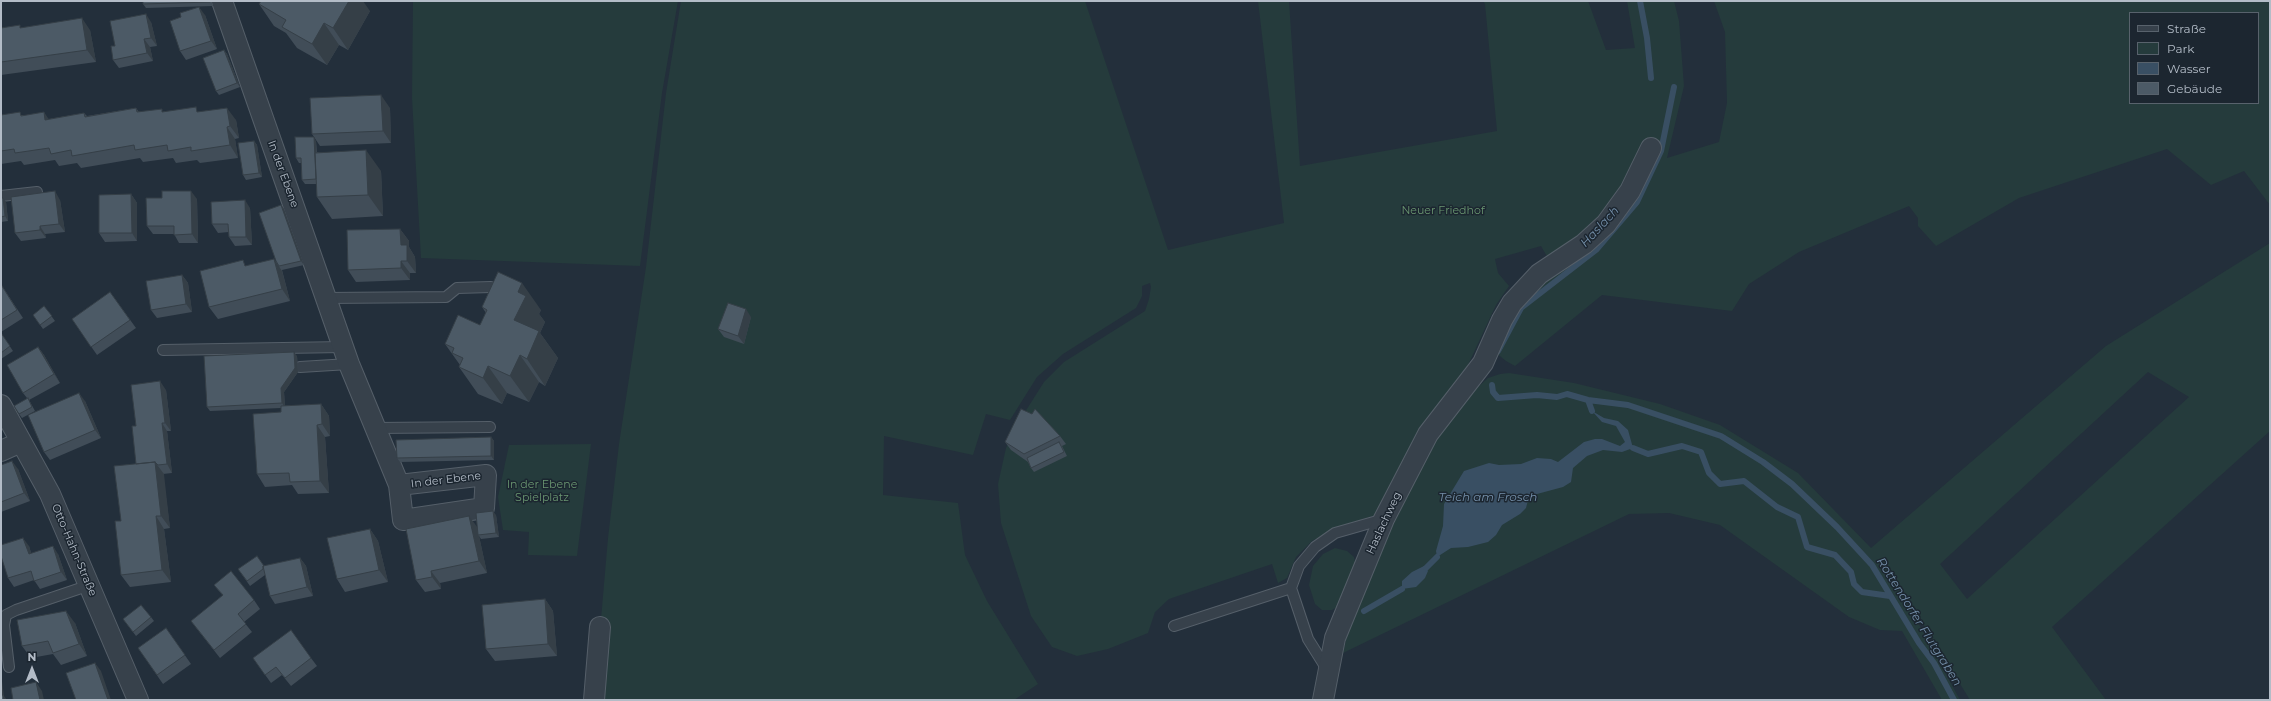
<!DOCTYPE html>
<html>
<head>
<meta charset="utf-8">
<style>
	body { margin:0 }
	#map { position:relative; width:2271px; height:701px; overflow:hidden; background:#232f3b; font-family:Montserrat,sans-serif }
	canvas { display:block }
	.frame { position:absolute; inset:0; border:2px solid #b3bcc7; pointer-events:none }
	.legend { position:absolute; left:2129px; top:12px; width:130px; height:92px; box-sizing:border-box; background:#1c2630; border:1px solid #58626c; margin:0; padding:5px 7px; list-style:none; font-size:12px; color:#b3bcc7 }
	.legend li { display:flex; align-items:center; gap:8px; height:20px }
	.legend b { width:20px; border:1px solid #58626c }
	.north { position:absolute; left:12px; top:649px; width:40px; height:40px; -webkit-text-stroke:3px #1c2630; paint-order:stroke; rotate:0deg; font-size:11px; font-weight:700; line-height:16px; text-align:center; color:#b3bcc7 }
	.north::after { content:''; display:block; margin:auto; width:14px; height:18px; background:#b3bcc7; clip-path:polygon(50% 0,100% 100%,50% 72%,0 100%) }
</style>
</head>
<body>
<div id="map">
<canvas width="2271" height="701"></canvas>
<div class="frame"></div>
<ul class="legend">
<li><b style="height:5px;background:#37414b"></b>Straße</li>
<li><b style="height:11px;background:#253b3c"></b>Park</li>
<li><b style="height:11px;background:#394f63"></b>Wasser</li>
<li><b style="height:11px;background:#4c5a66"></b>Gebäude</li>
</ul>
<div class="north">N</div>
</div>
<script>
const c = document.querySelector('canvas').getContext('2d');
c.lineJoin = 'round';
function fill(path, color) { c.fillStyle = color; c.fill(path, 'evenodd'); }
const shape = rows => new Path2D(rows.map(r => 'M' + r).join(''));
function stroke(path, color, width, dash) { c.strokeStyle = color; c.lineWidth = width; c.lineCap = dash ? 'butt' : 'round'; c.setLineDash(dash || []); c.stroke(path); }
function write(font, color, halo, rows, align = 'center') {
  c.font = font + ' Montserrat,sans-serif'; c.lineWidth = 3; c.setLineDash([]); c.textBaseline = 'middle'; c.strokeStyle = halo; c.fillStyle = color; for (const [text, x, y, turn = 0] of rows) {
    c.save(); c.translate(x, y); c.rotate((+turn || 0) * Math.PI / 180); c.textAlign = isNaN(turn) ? turn : align; if (halo) c.strokeText(text, 0, 0); c.fillText(text, 0, 0); c.restore();
  }
}
fill(shape([
	[413,1,678,1,662,93,640,266,421,258,412,98],
	[681,1,1085,1,1168,250,1284,223,1258,1,1289,1,1300,166,1497,131,1485,4,1483,1,1588,1,1606,50,1635,48,1627,1,1674,1,1679,21,1684,86,1667,158,1719,142,1727,103,1725,32,1714,1,2270,1,2270,205,2244,171,2211,185,2167,149,2019,198,1936,246,1918,226,1918,218,1909,206,1799,252,1749,284,1732,311,1602,295,1515,366,1506,361,1495,352,1497,345,1533,287,1590,246,1626,180,1593,226,1548,258,1541,246,1495,259,1498,273,1509,286,1496,305,1468,365,1379,514,1338,527,1312,541,1296,557,1287,578,1278,583,1272,564,1169,599,1155,612,1148,633,1108,649,1077,656,1052,647,1031,616,1001,523,998,484,1006,448,1018,423,1044,382,1064,362,1145,311,1149,299,1151,287,1150,283,1142,286,1142,296,1136,308,1063,354,1037,377,1010,420,986,414,973,455,884,436,883,495,958,503,965,555,987,601,1038,684,1014,700,594,700,608,538,619,444,646,267,666,93],
	[2130,13,2258,13,2258,103,2130,103],
	[2270,243,2270,431,2052,627,2106,700,1970,700,1885,562,1960,700,1942,700,1902,631,1880,630,1849,617,1720,525,1669,513,1629,514,1343,653,1349,627,1396,516,1441,427,1461,402,1488,378,1500,374,1509,373,1574,383,1660,404,1720,425,1798,473,1871,548,2106,346],
	[2148,372,2189,397,1967,599,1940,564],
	[591,444,577,556,528,555,529,532,503,530,498,497,509,445],
	[1335,548,1347,551,1354,557,1356,567,1339,606,1332,610,1322,610,1315,604,1309,585,1313,566,1323,554]
]), '#253b3c');
fill(shape([
	[1592,411,1604,418,1618,421,1628,430,1633,448,1622,452,1603,450,1587,456,1573,468,1571,482,1563,487,1537,494,1528,500,1526,508,1520,514,1502,525,1496,535,1488,542,1468,547,1451,548,1437,557,1436,551,1443,526,1444,504,1464,471,1489,463,1499,465,1521,464,1537,458,1551,459,1558,462,1584,442,1595,439,1602,439,1620,446,1625,442,1616,426,1602,422],
	[1424,566,1428,571,1425,578,1416,587,1402,589,1402,581,1412,572]
]), '#394f63');
stroke(shape([
	[1640,1,1647,38,1651,78],
	[1498,351,1521,308,1596,250,1637,202,1661,151,1674,87],
	[1492,385,1493,392,1498,398,1537,395,1557,397,1567,394,1588,400,1628,405,1721,436,1763,462,1792,484,1837,527,1872,565,1919,643,1934,663,1954,700],
	[1588,400,1592,411],
	[1633,448,1648,454,1682,446,1701,452,1709,473,1720,484,1744,481,1777,507,1798,517,1807,547,1835,555,1851,572,1854,584,1862,592,1890,596],
	[1426,568,1437,557],
	[1364,611,1402,589]
]), '#394f63', 6);
const service = shape([
	[1,196,37,192],
	[326,298,446,297,457,288,491,287],
	[163,350,343,347],
	[300,367,349,364],
	[375,428,490,427],
	[1174,626,1291,588],
	[9,667,4,625,6,615,16,610,90,585],
	[1328,671,1308,639,1291,588,1299,566,1315,547,1335,533,1384,519]
]);
const minor = shape([
	[222,1,349,364,399,485,403,520,484,508,486,475,399,485],
	[1,405,50,494,138,700],
	[1,451,21,442],
	[594,700,600,627],
	[1323,700,1335,638,1384,519,1428,434,1483,363,1502,320,1512,303,1539,274,1584,244,1606,224,1630,191,1651,148]
]);
stroke(service, '#555f69', 12);
stroke(minor, '#555f69', 22);
stroke(service, '#37414b', 10);
stroke(minor, '#37414b', 20);
fill(shape([
	[211,1,213,6,146,8,143,4],
	[259,4,370,11,348,50,339,45,327,65,297,48,286,33,274,26],
	[205,15,217,49,186,60,180,51,181,17],
	[151,22,157,46,150,47,153,61,119,68,113,60,115,46],
	[1,28,90,30,96,62,1,75],
	[224,50,227,54,240,87,219,95,216,91],
	[136,108,139,112,199,112,236,120,239,138,235,139,238,158,200,163,197,160,176,163,173,158,143,162,140,158,81,168,77,163,59,166,55,160,24,165,21,161,1,164,1,115,23,115,49,119,84,113,87,116],
	[390,108,391,143,320,146,312,134],
	[254,141,257,145,262,177,246,180,243,175],
	[316,141,317,152,381,171,383,216,332,219,317,197,316,184,305,184,302,180,301,163,299,163,296,158],
	[131,194,137,203,137,241,105,242,99,233],
	[1,198,6,202,8,221,1,222],
	[197,199,198,243,179,243,174,234,153,234,147,226],
	[60,200,65,232,45,234,46,238,21,241,15,233],
	[281,205,284,209,304,265,282,270,290,301,218,319,209,307,247,266,276,261],
	[250,208,252,245,235,246,229,237,229,232,218,233,212,224],
	[400,229,409,241,409,247,415,257,416,273,410,273,410,280,356,282,348,270],
	[182,275,188,283,192,312,157,318,151,310],
	[2,286,23,318,1,332,1,287],
	[110,292,136,328,97,355,72,319],
	[44,306,55,321,43,329,33,315],
	[482,307,541,310,539,314,545,322,540,333,558,358,545,386,539,382,529,402,507,393,502,404,478,394,459,367,460,365,445,344,480,325,486,313],
	[751,317,744,344,724,337,718,329],
	[1,333,13,351,1,359],
	[38,347,44,355,60,383,29,400,35,411,22,418,19,414,27,398,23,393],
	[297,356,298,372,284,392,285,406,321,404,329,416,330,436,325,437,329,493,298,494,292,485,265,487,257,474,281,412,281,408,210,411,207,407],
	[166,390,171,431,167,431,172,473,163,474,170,528,164,529,171,582,130,587,121,575,121,521,136,464,136,426],
	[85,401,101,438,50,460,44,452],
	[1060,436,1066,444,1062,446,1067,456,1034,472,1031,468,1028,462,1011,450,1005,442],
	[491,437,494,441,494,460,400,462,397,458],
	[1,465,18,469,30,501,1,512],
	[496,515,499,537,481,539,479,536,487,573,440,583,441,589,425,592,416,580,477,528],
	[370,529,378,541,388,582,345,592,337,579],
	[29,546,31,553,58,554,67,580,40,589,34,580,14,587,8,578],
	[300,558,306,566,313,596,275,604,270,596,265,575,250,586,238,569,264,566],
	[214,585,254,600,260,609,244,622,252,632,220,658,197,629,191,621,223,596],
	[545,599,553,611,557,656,495,661,486,649],
	[151,617,154,621,136,636,123,619],
	[75,623,87,656,61,665,53,654,31,658,22,646],
	[166,628,191,664,163,684,138,648],
	[253,658,311,658,317,666,291,686,282,675,271,683]
]), '#414d58');
fill(shape([
	[349,1,363,1,370,11,348,50,333,28],
	[199,7,205,15,217,49,211,41],
	[146,14,151,22,157,46,151,38],
	[82,18,90,30,96,62,87,50],
	[324,23,339,45,327,65,312,44],
	[144,39,150,47,153,61,147,53],
	[224,50,227,54,240,87,237,83],
	[381,95,390,108,391,143,383,131],
	[227,108,236,120,239,138,230,126],
	[44,112,52,124,45,120],
	[227,127,235,139,238,158,230,145],
	[314,137,316,141,317,162,314,158],
	[254,141,257,145,262,177,259,173],
	[366,150,381,171,383,216,368,195],
	[55,191,60,200,65,232,59,224],
	[191,191,197,199,198,243,192,234],
	[131,194,137,203,137,241,132,233],
	[3,198,6,202,8,221,5,216],
	[245,200,250,208,252,245,246,237],
	[281,205,284,209,304,265,301,261],
	[40,226,45,234,46,238,40,230],
	[400,229,409,241,409,247,415,257,416,273,407,261,401,245],
	[274,259,282,271,290,301,282,289],
	[401,261,410,273,410,280,401,268],
	[182,275,188,283,192,312,186,304],
	[522,283,541,310,539,314,545,322,540,333,558,358,545,386,527,359,514,320,518,292],
	[746,309,751,317,744,344,738,336],
	[38,347,44,355,60,383,54,374],
	[294,352,297,356,298,372,284,392,285,408,282,403,281,388],
	[520,355,539,382,529,402,510,376],
	[488,366,507,393,502,404,483,378],
	[160,381,166,390,171,431,165,423],
	[79,393,85,401,101,438,95,430],
	[321,404,329,416,330,436,322,424],
	[162,423,167,431,172,473,167,464],
	[317,425,325,437,329,493,320,481],
	[491,437,494,441,494,460,491,456],
	[12,461,18,469,30,501,24,493],
	[155,462,164,474,170,528,161,516],
	[493,511,496,515,499,537,496,533],
	[156,516,164,529,171,582,162,570],
	[469,516,478,528,478,535,479,536,487,573,479,561],
	[370,529,378,541,388,582,379,570],
	[23,538,29,546,34,562,29,554],
	[53,546,58,554,67,580,61,572],
	[300,558,306,566,313,596,307,587],
	[431,571,440,583,441,589,432,577],
	[545,599,553,611,557,656,548,644],
	[66,611,75,623,87,656,79,644],
	[95,663,101,671,111,700,108,700],
	[1,680,2,681,4,696,7,700,3,700,1,698],
	[36,682,42,691,44,700,40,700]
]), '#353f47');
const building = shape([
	[143,1,209,1,210,2,143,4,143,1],
	[261,1,349,1,333,28,324,23,312,44,282,27,286,20,259,4,261,1],
	[199,7,211,41,180,51,170,21,181,17,180,13,199,7],
	[146,14,151,38,144,39,147,53,113,60,111,46,115,46,110,21,146,14],
	[82,18,87,50,1,62,1,28,20,25,20,28,82,18],
	[224,50,237,83,216,91,203,58,224,50],
	[381,95,383,131,312,134,310,98,381,95],
	[196,107,197,112,227,108,230,126,227,127,230,145,191,151,191,147,168,151,167,145,135,150,134,145,72,156,71,150,51,154,49,148,15,153,14,149,1,151,1,115,20,112,21,116,44,112,45,120,84,113,85,117,136,108,137,112,162,109,162,112,196,107],
	[295,137,314,137,316,179,302,180,301,158,296,158,295,137],
	[254,141,259,173,243,175,238,143,254,141],
	[366,150,368,195,317,197,315,153,366,150],
	[55,191,59,224,40,226,40,230,15,233,11,197,55,191],
	[162,191,191,191,192,234,174,235,174,226,147,226,146,198,162,198,162,191],
	[131,194,132,233,99,233,99,195,131,194],
	[1,198,3,198,5,216,1,217,1,198],
	[245,200,246,237,229,237,228,224,212,224,211,202,245,200],
	[281,205,301,261,279,266,276,261,259,213,281,205],
	[400,229,401,245,407,245,407,261,401,261,401,268,348,270,347,230,400,229],
	[274,259,282,289,209,307,200,271,243,260,245,266,274,259],
	[498,272,522,283,518,292,526,296,514,320,539,331,527,359,520,355,510,376,488,366,483,378,459,367,463,358,452,353,454,348,445,344,458,315,480,325,487,310,482,307,498,272],
	[182,275,186,304,151,310,146,281,182,275],
	[2,286,17,310,1,320,1,287,2,286],
	[110,292,130,320,91,347,72,319,110,292],
	[728,303,746,309,738,336,718,329,728,303],
	[44,306,52,316,40,325,33,315,44,306],
	[1,333,10,346,1,353,1,333],
	[38,347,54,374,23,393,7,365,38,347],
	[294,352,295,368,281,388,282,403,207,407,204,356,294,352],
	[160,381,165,423,162,423,167,464,158,465,155,462,136,464,132,426,136,426,131,385,160,381],
	[79,393,95,430,44,452,28,415,79,393],
	[28,398,32,407,19,414,14,406,28,398],
	[321,404,322,424,317,425,320,481,290,482,289,473,257,474,253,414,281,412,281,406,321,404],
	[1021,409,1032,414,1035,409,1060,436,1024,454,1005,442,1021,409],
	[491,437,491,456,397,458,396,440,491,437],
	[1059,442,1064,452,1031,468,1027,458,1059,442],
	[12,461,24,493,1,502,1,465,12,461],
	[155,462,161,516,156,516,162,570,121,575,115,521,121,521,114,466,155,462],
	[493,511,496,533,478,535,476,513,493,511],
	[469,516,479,561,431,571,432,577,416,580,406,529,469,516],
	[370,529,379,570,337,579,327,538,370,529],
	[23,538,29,554,53,546,61,572,34,581,31,571,8,578,1,556,1,545,23,538],
	[257,556,264,566,263,566,263,569,247,581,238,569,257,556],
	[300,558,307,587,270,596,263,566,300,558],
	[231,571,254,600,238,614,246,624,214,650,191,621,223,595,214,585,231,571],
	[545,599,548,644,486,649,482,605,545,599],
	[141,605,151,617,133,632,123,619,141,605],
	[66,611,79,644,53,653,48,641,22,646,17,620,66,611],
	[166,628,185,655,157,675,138,648,166,628],
	[291,630,311,658,285,678,276,667,265,675,253,658,291,630],
	[95,663,108,700,76,700,66,673,95,663],
	[36,682,40,700,13,700,11,688,36,682],
	[1,695,3,695,4,700,1,700,1,695]
]);
fill(building, '#4c5a66');
stroke(building, '#353f47', 1);
write('11px', '#b3bcc7', '#1c2630', [
	["In der Ebene",283,174,70],
	["In der Ebene",446,480,-7],
	["Haslachweg",1384,523,-65],
	["Otto-Hahn-Straße",74,550,67]
]);
write('11px', '#6a9771', '#1c2630', [
	["Neuer Friedhof",1443,211],
	["In der Ebene",542,485],
	["Spielplatz",542,498]
]);
write('italic 12px', '#748fa9', '#1c2630', [
	["Haslach",1600,227,-47],
	["Teich am Frosch",1488,497],
	["Rottendorfer Flutgraben",1919,622,58]
]);
</script>
</body>
</html>
